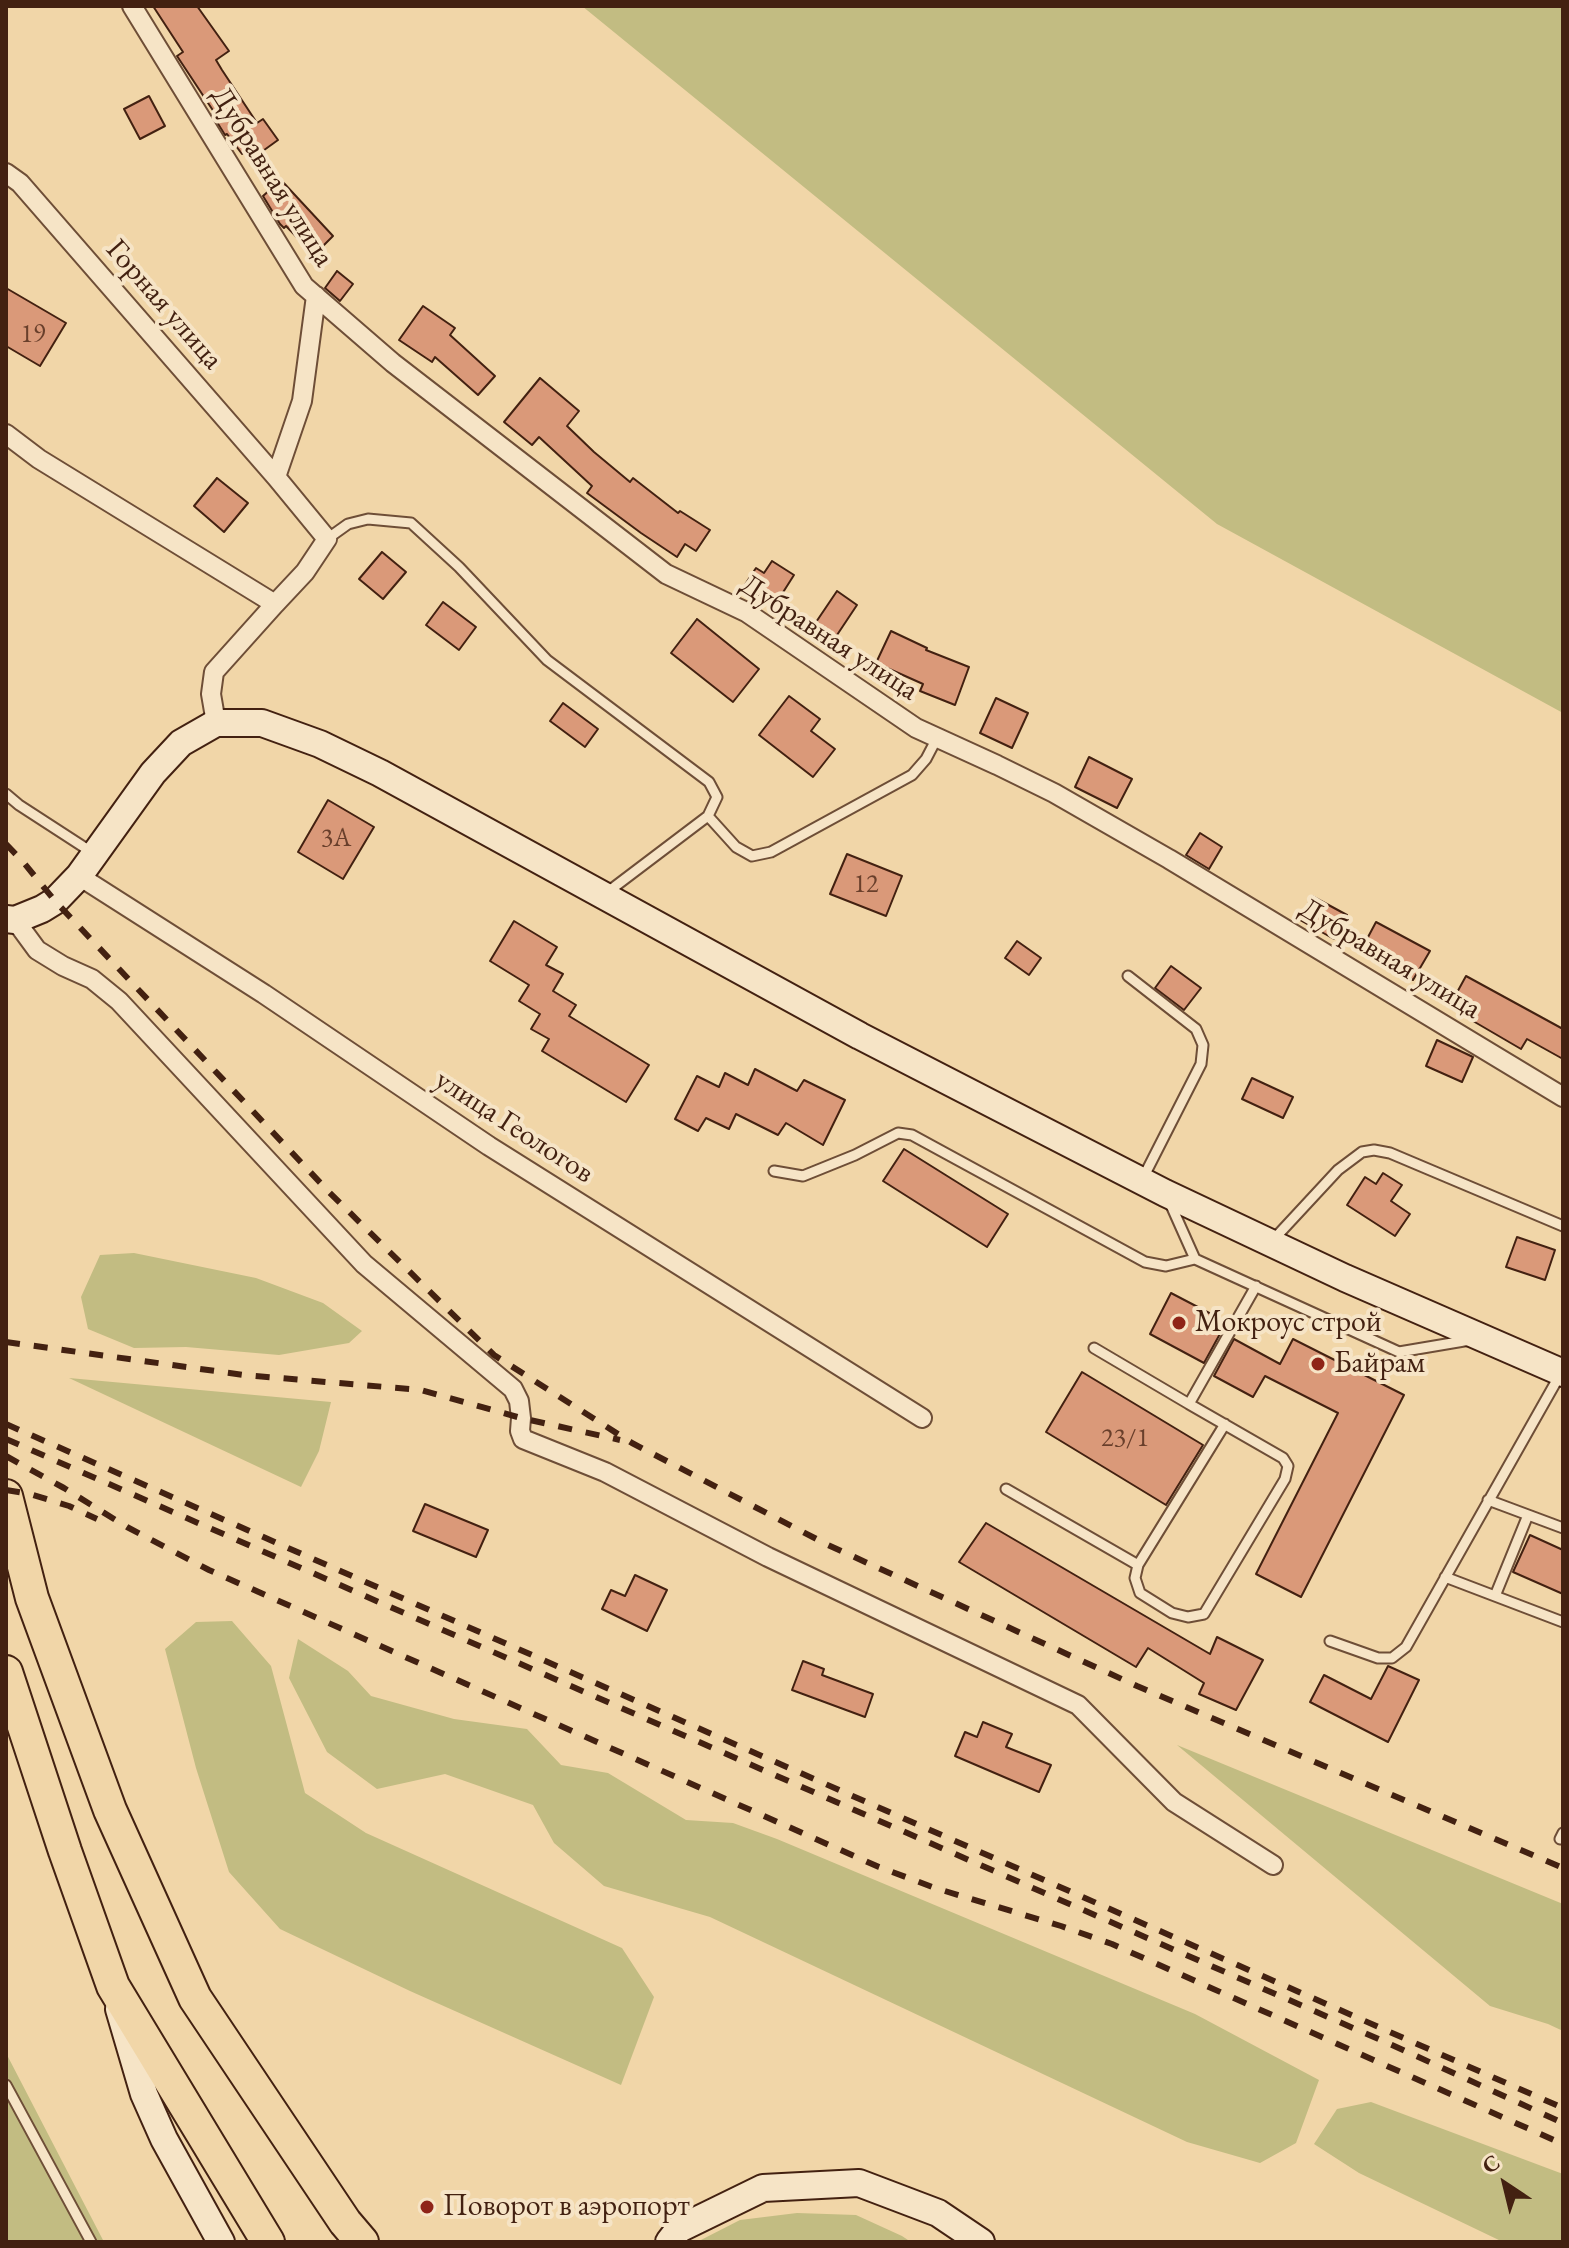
<!DOCTYPE html>
<html>
<head>
<meta charset="utf-8">
<style>
	body { margin:0 }
	#map { position:relative; width:1569px; height:2248px; overflow:hidden; background:#f1d6a8; font-family:"EB Garamond",serif }
	canvas { display:block }
	.frame { position:absolute; inset:0; border:8px solid #432111; pointer-events:none }
	.north { position:absolute; left:1465px; top:2144px; width:80px; height:80px; -webkit-text-stroke:6px #f6e4c6; paint-order:stroke; rotate:325deg; font-size:22px; font-weight:700; line-height:32px; text-align:center; color:#432111 }
	.north::after { content:''; display:block; margin:auto; width:28px; height:36px; background:#432111; clip-path:polygon(50% 0,100% 100%,50% 72%,0 100%) }
</style>
</head>
<body>
<div id="map">
<canvas width="1569" height="2248"></canvas>
<div class="frame"></div>
<div class="north">С</div>
</div>
<script>
const c = document.querySelector('canvas').getContext('2d');
c.lineJoin = 'round';
function fill(path, color) { c.fillStyle = color; c.fill(path, 'evenodd'); }
const shape = rows => new Path2D(rows.map(r => 'M' + r).join(''));
function stroke(path, color, width, dash) { c.strokeStyle = color; c.lineWidth = width; c.lineCap = dash ? 'butt' : 'round'; c.setLineDash(dash || []); c.stroke(path); }
function write(font, color, halo, rows, align = 'center') {
  c.font = font + ' "EB Garamond",serif'; c.lineWidth = 8; c.setLineDash([]); c.textBaseline = 'middle'; c.strokeStyle = halo; c.fillStyle = color; for (const [text, x, y, turn = 0] of rows) {
    c.save(); c.translate(x, y); c.rotate((+turn || 0) * Math.PI / 180); c.textAlign = isNaN(turn) ? turn : align; if (halo) c.strokeText(text, 0, 0); c.fillText(text, 0, 0); c.restore();
  }
}
fill(shape([
	[582,6,1563,6,1563,713,1217,524],
	[134,1253,256,1278,323,1303,362,1331,349,1343,279,1355,186,1347,134,1348,88,1329,81,1297,100,1255],
	[69,1378,331,1402,319,1451,301,1487],
	[232,1621,271,1666,305,1793,366,1833,622,1948,654,1997,621,2085,410,1991,280,1929,229,1872,196,1768,165,1649,196,1622],
	[298,1639,348,1671,371,1696,454,1719,527,1729,561,1765,608,1773,686,1820,733,1823,777,1839,1195,2014,1319,2080,1296,2143,1260,2163,1187,2142,710,1917,604,1886,554,1843,533,1805,445,1774,377,1789,327,1752,289,1678],
	[1177,1745,1563,1904,1563,2031,1548,2024,1490,2006],
	[6,2053,104,2242,6,2242],
	[1371,2102,1563,2174,1563,2242,1503,2242,1359,2173,1314,2144,1337,2109],
	[797,2213,856,2215,902,2236,911,2242,697,2242,740,2220]
]), '#c2bc82');
const building = shape([
	[153,6,197,6,229,51,216,60,222,70,257,123,263,119,278,140,260,153,255,145,242,154,227,134,225,135,212,114,214,112,177,56,183,52,153,6],
	[149,96,165,126,140,139,124,109,149,96],
	[281,180,333,236,314,255,286,226,284,228,280,224,263,196,281,180],
	[337,271,353,284,340,301,325,288,337,271],
	[6,288,66,323,40,366,6,346,6,288],
	[423,306,455,328,450,335,495,376,478,395,435,357,432,362,399,340,423,306],
	[540,378,579,411,567,426,594,452,630,482,633,478,678,513,680,511,710,530,696,551,685,544,677,557,641,533,587,493,592,486,539,437,532,445,504,422,540,378],
	[217,478,248,503,224,532,194,506,217,478],
	[382,552,406,572,383,599,359,579,382,552],
	[772,561,794,575,775,605,744,586,756,568,764,573,772,561],
	[837,591,857,605,829,647,808,634,837,591],
	[443,602,476,627,459,650,426,625,443,602],
	[697,619,759,669,733,702,671,653,697,619],
	[891,631,927,648,926,650,969,667,955,705,920,691,923,684,876,663,891,631],
	[789,696,820,719,811,731,835,749,813,777,759,735,789,696],
	[996,698,1028,713,1012,748,980,733,996,698],
	[563,703,598,729,585,747,550,721,563,703],
	[1089,757,1132,779,1117,808,1075,787,1089,757],
	[328,800,374,827,343,879,298,852,328,800],
	[1200,833,1222,847,1209,869,1186,855,1200,833],
	[847,854,902,876,886,916,830,894,847,854],
	[1312,896,1347,915,1334,939,1300,920,1312,896],
	[514,921,557,947,546,965,563,974,553,991,576,1005,569,1016,649,1065,626,1102,542,1051,549,1039,531,1029,540,1014,519,1001,529,985,490,961,514,921],
	[1376,922,1430,951,1413,980,1377,961,1384,949,1367,939,1376,922],
	[1017,941,1041,958,1029,975,1005,958,1017,941],
	[1171,966,1201,988,1184,1010,1155,988,1171,966],
	[1466,976,1563,1029,1563,1059,1527,1039,1521,1049,1449,1007,1466,976],
	[1437,1040,1473,1057,1462,1082,1426,1066,1437,1040],
	[755,1069,797,1091,804,1080,845,1100,823,1145,786,1123,778,1135,736,1114,729,1129,706,1118,698,1131,675,1119,697,1076,719,1087,725,1073,748,1085,755,1069],
	[1252,1078,1293,1097,1283,1118,1242,1099,1252,1078],
	[904,1149,1008,1214,987,1247,883,1181,904,1149],
	[1383,1173,1402,1185,1391,1201,1410,1214,1395,1236,1347,1205,1365,1177,1376,1184,1383,1173],
	[1517,1237,1555,1250,1545,1280,1506,1267,1517,1237],
	[1171,1293,1215,1316,1210,1326,1221,1332,1204,1363,1150,1334,1171,1293],
	[1234,1339,1280,1364,1293,1339,1404,1395,1301,1597,1256,1574,1338,1413,1265,1376,1253,1397,1214,1376,1234,1339],
	[1082,1372,1203,1445,1166,1505,1046,1432,1082,1372],
	[425,1504,488,1530,476,1557,413,1531,425,1504],
	[986,1523,1210,1654,1217,1637,1263,1660,1236,1710,1199,1694,1204,1683,1148,1648,1136,1667,959,1562,986,1523],
	[1530,1535,1563,1550,1563,1594,1513,1572,1530,1535],
	[635,1575,667,1590,647,1631,602,1609,611,1590,625,1596,635,1575],
	[803,1661,824,1669,822,1675,873,1694,865,1717,792,1690,803,1661],
	[1388,1666,1419,1680,1388,1742,1310,1702,1324,1675,1371,1699,1388,1666],
	[983,1722,1012,1734,1006,1747,1051,1765,1039,1792,955,1756,965,1732,977,1737,983,1722]
]);
fill(building, '#da9979');
stroke(building, '#432111', 2);
const service = shape([
	[327,539,348,524,368,519,411,523,459,567,547,660,709,782,717,797,708,816,605,894],
	[6,794,19,805,93,853],
	[708,816,736,847,752,856,771,852,912,775,926,759,937,738],
	[1128,976,1196,1029,1203,1045,1201,1064,1143,1178],
	[774,1171,803,1176,855,1155,898,1133,912,1135,1145,1262,1166,1266,1195,1259],
	[1170,1203,1195,1259,1399,1352,1470,1340],
	[1274,1239,1338,1170,1362,1152,1374,1150,1390,1153,1563,1226],
	[1094,1348,1189,1404,1256,1286],
	[1006,1489,1138,1565,1135,1578,1140,1593,1172,1613,1188,1617,1204,1614,1285,1479,1288,1466,1283,1458,1189,1404],
	[1488,1500,1563,1528],
	[1138,1565,1225,1424],
	[1445,1577,1563,1622],
	[1495,1596,1528,1515],
	[1330,1641,1378,1658,1392,1658,1406,1647,1561,1373],
	[1560,1839,1563,1833],
	[6,2085,91,2242]
]);
const minor = shape([
	[132,6,304,286,393,363,666,574,746,612,916,728,997,765,1054,793,1169,859,1563,1097],
	[6,173,20,183,276,477],
	[6,434,39,459,275,604,214,672,211,694,216,723],
	[275,604,305,572,327,539,276,477,302,401,316,296],
	[79,876,264,994,489,1146,922,1418],
	[15,920,37,950,63,966,92,979,119,1001,364,1264,513,1389,519,1401,521,1418,520,1431,523,1439,605,1472,768,1557,1078,1705,1174,1802,1273,1865]
]);
const secondary = shape([
	[6,919,15,920,42,909,55,901,79,876,153,773,181,743,216,723,262,723,320,744,380,773,860,1036,1165,1193,1345,1278,1563,1373],
	[119,2009,144,2094,164,2139,221,2242],
	[669,2242,679,2229,763,2188,859,2183,938,2213,981,2242]
]);
const trunk = shape([
	[6,1496,32,1598,110,1810,195,1998,345,2222,362,2242],
	[6,1672,65,1851,113,1986,268,2242]
]);
stroke(service, '#6e4e37', 13);
stroke(minor, '#6e4e37', 22);
stroke(secondary, '#432111', 30);
stroke(trunk, '#432111', 36);
stroke(service, '#f6e4c6', 9);
stroke(minor, '#f6e4c6', 18);
stroke(secondary, '#f6e4c6', 26);
stroke(trunk, '#f1d6a8', 32);
stroke(shape([
	[6,844,24,863,55,901,329,1192,494,1355,632,1443,828,1545,1137,1686,1563,1868],
	[6,1342,244,1375,421,1390,521,1418,620,1440],
	[6,1424,1563,2108],
	[6,1439,1392,2045,1563,2123],
	[6,1456,64,1488,127,1527,209,1570,879,1867,935,1888,1061,1926,1112,1944,1563,2144],
	[6,1490,30,1494,69,1506,97,1519]
]), '#432111', 6, [14, 14]);
for (const [x, y, r, color] of [
	[1179,1323,8,"#8f2418"],
	[1318,1364,8,"#8f2418"],
	[427,2207,8,"#8f2418"]
]) { const dot = new Path2D(); dot.arc(x, y, r, 0, 2 * Math.PI); c.fillStyle = color; c.fill(dot); stroke(dot, '#f6e4c6', 3); }
write('26px', '#693f2b', null, [
	["19",33,335],
	["3А",336,839],
	["12",866,885],
	["23/1",1125,1439]
]);
write('30px', '#432111', '#f6e4c6', [
	["Дубравная улица",272,177,58],
	["Горная улица",164,305,49],
	["Дубравная улица",829,638,33],
	["Дубравная улица",1390,959,31],
	["улица Геологов",514,1127,33]
]);
write('30px', '#432111', '#f6e4c6', [
	["Мокроус строй",1195,1323],
	["Байрам",1334,1364],
	["Поворот в аэропорт",443,2207]
], 'left');
</script>
</body>
</html>
